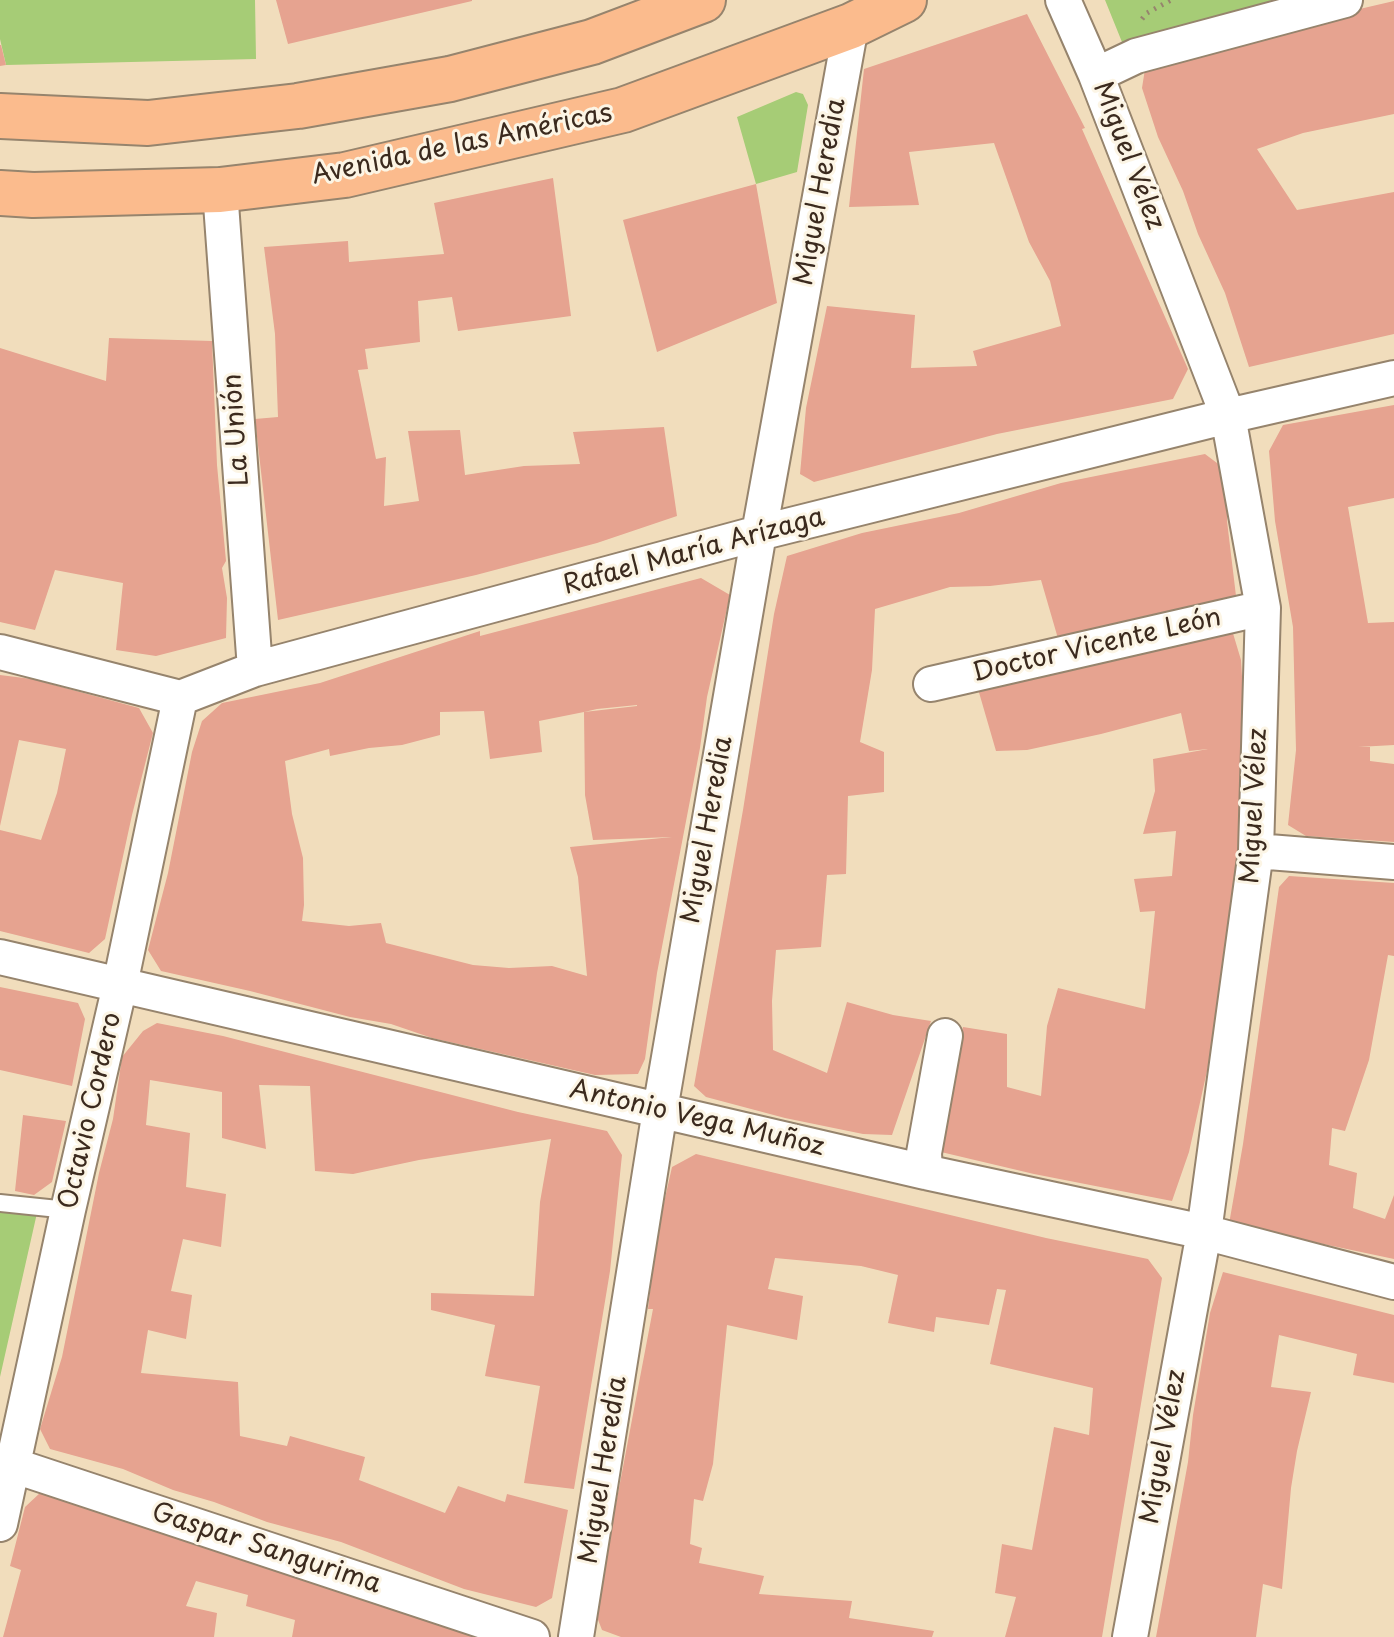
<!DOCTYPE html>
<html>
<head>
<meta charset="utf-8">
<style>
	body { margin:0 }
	canvas { display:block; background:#f1ddbc }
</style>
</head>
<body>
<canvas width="1394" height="1637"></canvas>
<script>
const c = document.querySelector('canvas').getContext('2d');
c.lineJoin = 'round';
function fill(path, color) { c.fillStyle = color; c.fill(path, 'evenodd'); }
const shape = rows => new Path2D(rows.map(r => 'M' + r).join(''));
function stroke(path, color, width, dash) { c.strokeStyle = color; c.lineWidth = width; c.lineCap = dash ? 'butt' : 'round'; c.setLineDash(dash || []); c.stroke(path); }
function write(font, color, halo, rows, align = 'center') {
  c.font = font + ' "Playpen Sans",sans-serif'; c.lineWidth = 6; c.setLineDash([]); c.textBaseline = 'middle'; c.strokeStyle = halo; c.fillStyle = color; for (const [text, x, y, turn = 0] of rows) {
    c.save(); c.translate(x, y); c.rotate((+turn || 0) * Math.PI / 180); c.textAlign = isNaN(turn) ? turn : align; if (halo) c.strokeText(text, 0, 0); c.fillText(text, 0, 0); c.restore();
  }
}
fill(shape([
	[0,0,255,0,256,59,6,65,0,39],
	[1105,0,1282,0,1124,47],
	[796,92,803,94,808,105,797,172,756,184,737,117],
	[0,1209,37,1213,0,1377]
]), '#a6cc76');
fill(shape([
	[276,0,472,0,472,1,288,44],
	[1394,1,1394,114,1303,133,1257,149,1297,210,1394,192,1394,334,1249,367,1225,293,1198,234,1183,191,1158,137,1142,88,1145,69,1351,11],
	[1027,14,1085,128,1082,129,1188,369,1173,399,997,434,814,482,800,474,806,408,827,306,915,315,911,368,977,366,973,351,1061,326,1050,281,1029,242,994,143,909,152,919,205,849,207,864,69],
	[0,45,1,45,6,65,0,66],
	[553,178,571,316,458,331,452,297,418,301,420,342,365,349,368,369,358,370,376,459,386,457,384,506,419,501,408,431,460,430,465,475,524,466,580,464,573,432,664,427,677,516,597,543,476,575,278,620,255,419,278,417,275,334,264,247,348,241,349,262,444,254,434,203],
	[756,184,777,303,657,352,623,220],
	[109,338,212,341,217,465,226,561,222,568,227,598,226,638,156,656,116,650,123,583,55,570,35,630,0,622,0,348,106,381],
	[1394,405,1394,498,1348,507,1368,623,1394,622,1394,745,1358,747,1370,747,1370,761,1394,764,1394,842,1306,836,1288,825,1296,750,1293,627,1275,521,1269,451,1283,425],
	[1205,454,1221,466,1227,495,1227,521,1236,596,1168,611,1169,616,1059,642,1041,580,990,586,950,587,875,609,872,670,860,742,884,752,884,792,848,796,846,874,827,875,821,947,776,950,772,1001,773,1050,827,1073,847,1002,893,1015,931,1021,892,1135,863,1134,785,1118,706,1097,694,1086,743,810,774,614,787,556,862,533,959,513,1061,483],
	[701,578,730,595,707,697,700,748,657,973,645,1059,638,1074,595,1075,432,1038,391,1024,350,1017,250,991,161,971,148,950,168,873,192,752,202,721,222,703,320,683,480,631,480,636],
	[637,705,637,706,584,712,597,709],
	[484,711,490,759,542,752,539,721,584,712,585,795,593,840,672,837,570,847,578,877,587,976,552,966,509,968,473,965,386,943,381,923,349,926,302,921,304,905,303,858,292,814,285,761,329,749,330,756,369,748,402,745,440,735,440,712],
	[1232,630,1241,660,1246,743,1241,782,1242,826,1237,871,1217,1026,1189,1152,1172,1201,1034,1174,941,1152,963,1027,1007,1034,1007,1087,1041,1096,1047,1026,1058,988,1145,1009,1155,911,1140,912,1134,879,1172,876,1176,831,1143,834,1155,791,1153,759,1208,749,1189,751,1181,713,1101,734,1027,750,996,751,978,689],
	[0,675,32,679,139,708,153,733,132,815,105,939,89,953,0,931,0,830,41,840,57,793,66,749,19,740,0,826],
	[1289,876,1394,883,1394,956,1388,955,1369,1060,1345,1131,1332,1128,1329,1165,1357,1173,1353,1208,1385,1219,1394,1195,1394,1259,1229,1224,1243,1144,1279,887],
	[0,987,78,1003,85,1019,72,1086,0,1070],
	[157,1023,223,1036,518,1112,607,1131,622,1155,610,1271,574,1489,524,1483,540,1386,485,1376,495,1325,431,1310,431,1293,534,1296,540,1202,551,1139,419,1160,353,1174,315,1171,310,1086,259,1085,266,1149,222,1138,222,1092,150,1080,146,1125,190,1133,186,1187,226,1194,221,1247,183,1239,171,1291,192,1295,186,1339,148,1330,141,1373,238,1382,240,1436,287,1446,290,1436,365,1457,359,1480,445,1513,458,1486,505,1502,507,1494,568,1510,552,1598,536,1607,464,1589,341,1542,267,1522,214,1502,173,1490,123,1469,50,1449,40,1429,62,1357,99,1173,113,1119,122,1057,143,1031],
	[23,1115,66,1121,52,1182,34,1195,15,1191],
	[696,1154,1046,1238,1148,1259,1162,1278,1102,1637,1005,1637,1016,1597,995,1593,1002,1544,1032,1550,1054,1427,1089,1435,1093,1388,990,1364,1006,1290,997,1289,989,1325,936,1317,934,1332,888,1323,898,1275,861,1266,775,1258,768,1289,803,1296,797,1340,727,1325,713,1464,703,1501,694,1499,690,1544,702,1548,699,1563,764,1576,759,1594,852,1601,849,1618,934,1631,932,1637,621,1637,602,1630,595,1612,609,1503,616,1504,653,1309,648,1309,657,1234,672,1167],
	[1223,1272,1394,1315,1394,1383,1353,1375,1357,1354,1279,1335,1271,1387,1311,1392,1297,1451,1291,1488,1282,1589,1263,1584,1256,1637,1156,1637,1188,1462,1193,1415,1210,1313],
	[41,1492,492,1637,292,1637,295,1620,246,1606,248,1595,196,1581,186,1606,217,1613,214,1637,3,1637,21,1570,10,1566,25,1507]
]), '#e6a390');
const service = shape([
	[0,1203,68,1210]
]);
const minor = shape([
	[1063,0,1096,75,1228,416,1263,608,1256,851,1204,1232,1130,1637],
	[1096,75,1136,56,1345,0],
	[220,190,255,669],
	[0,652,180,698,255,669,759,533,1228,416,1394,378],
	[931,684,1263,608],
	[1256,851,1394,862],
	[0,957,925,1172,1204,1232,1394,1282],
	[925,1172,924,1153,945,1036],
	[0,1461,532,1637],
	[0,1524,68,1210,120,985,180,698],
	[576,1637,660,1110,759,533,851,26]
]);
const primary = shape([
	[0,116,148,123,298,106,450,79,592,42,703,0],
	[0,193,33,195,220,190,345,175,623,110,851,26,904,0]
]);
stroke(service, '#96846d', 20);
stroke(minor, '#96846d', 38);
stroke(primary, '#96846d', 48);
stroke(shape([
	[1142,19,1147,13,1171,0]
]), '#96846d', 5, [2, 6]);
stroke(service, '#fff', 16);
stroke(minor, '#fff', 34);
stroke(primary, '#fbbb8d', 44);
write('26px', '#3b2a1e', '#fcf5e5', [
	["Avenida de las Américas",462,145,-12],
	["Miguel Vélez",1128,156,69],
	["Miguel Heredia",821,192,-80],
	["La Unión",237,430,-94],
	["Rafael María Arízaga",694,552,-15],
	["Doctor Vicente León",1097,646,-13],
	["Miguel Vélez",1255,806,-87],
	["Miguel Heredia",708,830,-80],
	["Octavio Cordero",91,1111,-77],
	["Antonio Vega Muñoz",697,1119,13],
	["Miguel Vélez",1164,1447,-80],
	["Miguel Heredia",604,1470,-81],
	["Gaspar Sangurima",266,1549,18]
]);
</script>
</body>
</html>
